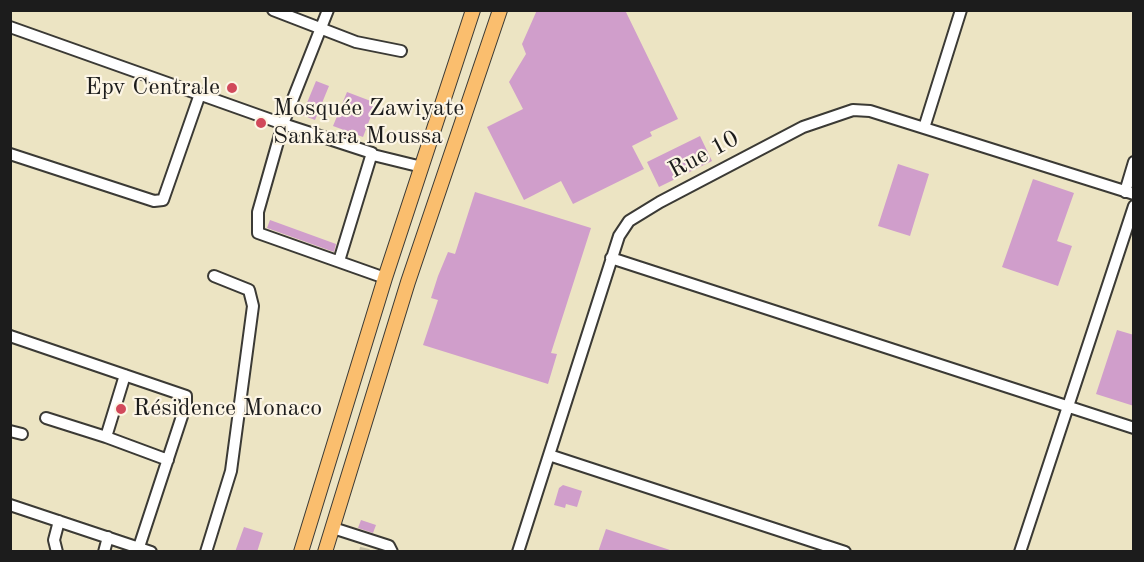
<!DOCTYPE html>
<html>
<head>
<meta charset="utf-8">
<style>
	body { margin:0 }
	#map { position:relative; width:1144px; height:562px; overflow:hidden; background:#ece4c3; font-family:"Old Standard TT",serif }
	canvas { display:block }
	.frame { position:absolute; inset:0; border:12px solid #1c1c1c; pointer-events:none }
</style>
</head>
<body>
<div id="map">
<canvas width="1144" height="562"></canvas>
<div class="frame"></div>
</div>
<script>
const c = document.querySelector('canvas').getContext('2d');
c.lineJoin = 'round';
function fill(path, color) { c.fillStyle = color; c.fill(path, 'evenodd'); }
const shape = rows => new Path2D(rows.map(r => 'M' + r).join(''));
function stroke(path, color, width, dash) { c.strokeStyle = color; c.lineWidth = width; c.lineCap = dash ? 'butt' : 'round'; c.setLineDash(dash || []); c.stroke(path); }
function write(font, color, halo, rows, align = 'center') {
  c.font = font + ' "Old Standard TT",serif'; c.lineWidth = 4.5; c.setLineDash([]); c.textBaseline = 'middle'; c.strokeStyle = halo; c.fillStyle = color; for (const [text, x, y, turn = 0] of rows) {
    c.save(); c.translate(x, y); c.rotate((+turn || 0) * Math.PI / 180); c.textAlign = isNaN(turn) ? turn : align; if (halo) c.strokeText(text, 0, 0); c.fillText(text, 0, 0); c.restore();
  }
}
fill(shape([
	[537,10,625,10,678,119,650,132,652,136,632,146,644,169,573,204,561,181,524,200,487,127,523,109,509,82,526,54,522,44],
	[316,81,329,86,315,120,302,115],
	[347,92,376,103,363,137,333,126],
	[700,136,712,161,659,187,647,162],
	[898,164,929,174,910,236,878,226],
	[1033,179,1074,193,1057,241,1072,246,1058,286,1002,267],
	[475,192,591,228,551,353,557,354,548,384,423,345,438,300,431,298,438,276,448,252,455,254],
	[270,220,336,244,334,252,267,228],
	[1117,330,1134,335,1134,406,1096,394],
	[563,485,582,491,577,507,566,504,565,508,554,505,559,488],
	[361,520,376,525,373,533,358,528],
	[244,527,263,533,257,552,235,552],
	[606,529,670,550,670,552,598,552]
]), '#d09ecb');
stroke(shape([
	[364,552,365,548]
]), '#c2bca2', 10, [10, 5]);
const minor = shape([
	[273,10,356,42,401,51],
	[328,10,283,124,258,212,258,233,385,278],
	[10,27,283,124,372,153,339,261],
	[924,128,961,10],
	[10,154,154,201,163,200,200,94],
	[373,155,422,167],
	[1125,192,1134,162],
	[611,258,1134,428],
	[10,336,186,396,186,404,139,547],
	[125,375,106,437,168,460],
	[46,418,106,437],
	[10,431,22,434],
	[549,455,845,552],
	[10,505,151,552],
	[333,528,389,546,392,552],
	[57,552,54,540,59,521],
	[104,552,108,537],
	[206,552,231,471,253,306,249,290,214,276],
	[518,552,619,236,629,221,660,202,803,127,853,110,870,111,1134,194],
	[1020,552,1134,206]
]);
const major = shape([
	[301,552,385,278,473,10],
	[325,552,408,282,500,10]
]);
stroke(minor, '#3b3a35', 14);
stroke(major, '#3b3a35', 16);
stroke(minor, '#fff', 10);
stroke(major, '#fabe6e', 14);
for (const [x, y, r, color] of [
	[232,88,6,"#d1495b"],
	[261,123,6,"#d1495b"],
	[121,409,6,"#d1495b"]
]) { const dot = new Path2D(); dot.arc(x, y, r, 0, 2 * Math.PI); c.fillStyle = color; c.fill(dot); stroke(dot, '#fcf5e5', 2); }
write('24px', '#1c1c1c', '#fcf5e5', [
	["Epv Centrale",220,88,"right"],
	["Mosquée Zawiyate",273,109],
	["Sankara Moussa",273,137],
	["Résidence Monaco",133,409]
], 'left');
write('24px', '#1c1c1c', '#fcf5e5', [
	["Rue 10",704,155,-28]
]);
</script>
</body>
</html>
